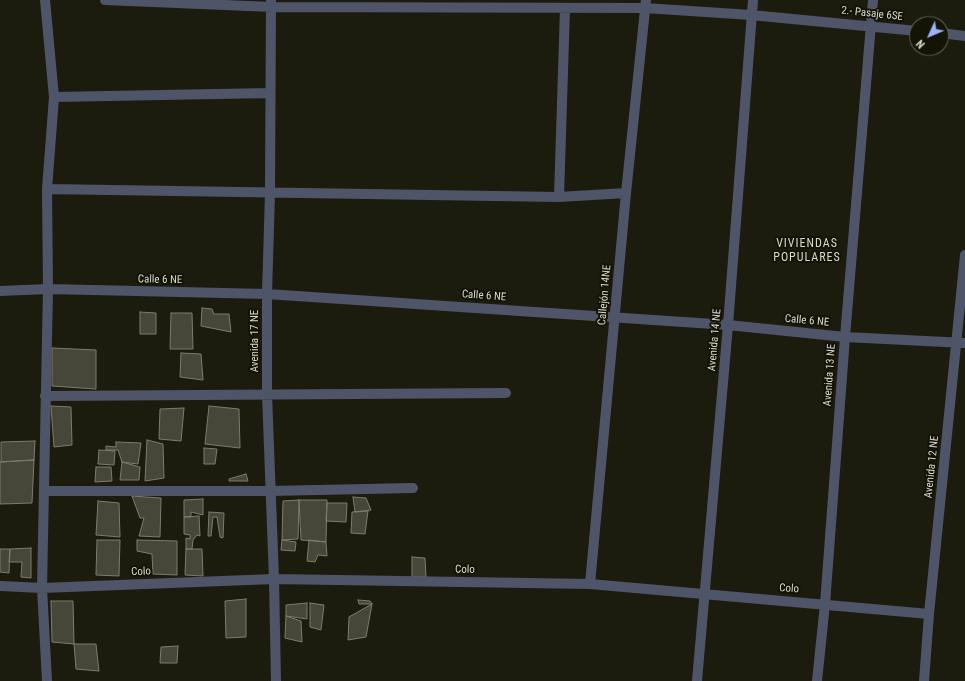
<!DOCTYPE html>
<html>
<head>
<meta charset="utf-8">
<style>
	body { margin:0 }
	#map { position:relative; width:965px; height:681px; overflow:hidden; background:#1c1c0e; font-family:"Roboto Condensed",sans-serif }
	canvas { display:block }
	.north { position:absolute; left:909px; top:16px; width:40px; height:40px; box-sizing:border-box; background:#131306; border:1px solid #626256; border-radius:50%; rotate:226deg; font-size:11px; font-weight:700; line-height:16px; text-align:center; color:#d8d8cf }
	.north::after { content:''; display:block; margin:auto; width:14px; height:18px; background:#9db4fd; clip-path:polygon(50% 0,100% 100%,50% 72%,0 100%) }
</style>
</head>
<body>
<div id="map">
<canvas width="965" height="681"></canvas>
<div class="north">N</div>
</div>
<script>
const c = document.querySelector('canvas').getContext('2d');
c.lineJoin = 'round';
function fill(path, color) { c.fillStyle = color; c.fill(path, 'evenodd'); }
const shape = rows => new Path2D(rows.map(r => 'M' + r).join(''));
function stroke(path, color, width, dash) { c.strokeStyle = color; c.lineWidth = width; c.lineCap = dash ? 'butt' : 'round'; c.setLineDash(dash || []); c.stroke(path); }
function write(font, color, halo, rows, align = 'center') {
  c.font = font + ' "Roboto Condensed",sans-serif'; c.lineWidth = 4; c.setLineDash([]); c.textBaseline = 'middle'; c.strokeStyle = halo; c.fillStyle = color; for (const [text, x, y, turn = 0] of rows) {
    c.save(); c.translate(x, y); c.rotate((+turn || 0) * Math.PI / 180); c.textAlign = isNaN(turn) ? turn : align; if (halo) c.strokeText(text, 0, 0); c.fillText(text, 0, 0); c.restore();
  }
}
const building = shape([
	[202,308,212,309,214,314,229,314,231,332,201,326,202,308],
	[140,312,156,313,156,334,140,334,140,312],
	[171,313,192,313,193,349,170,349,171,313],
	[52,348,96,350,96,389,52,386,52,348],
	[181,353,201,354,203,380,180,377,181,353],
	[51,406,71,407,72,445,54,447,51,406],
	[209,406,239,409,240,448,205,444,209,406],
	[184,408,181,441,159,439,160,409,184,408],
	[147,440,163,444,164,478,145,481,147,440],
	[35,441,34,460,1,462,1,442,35,441],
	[116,442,141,443,138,464,122,462,118,450,106,450,106,446,116,447,116,442],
	[204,448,217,449,215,464,204,464,204,448],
	[99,450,115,451,114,465,98,464,99,450],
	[34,460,32,503,0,504,0,462,34,460],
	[122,462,140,467,139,480,120,480,122,462],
	[96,467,111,467,112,481,95,482,96,467],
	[246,474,248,481,229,481,229,479,246,474],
	[132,496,161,498,160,537,139,536,144,518,140,518,132,496],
	[353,497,366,498,371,510,355,512,353,497],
	[203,499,203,515,191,512,191,517,184,517,184,500,203,499],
	[299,500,298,539,282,540,283,501,299,500],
	[299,500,327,500,326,542,301,540,299,500],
	[98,501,119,503,120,537,96,535,98,501],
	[327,503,347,503,346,522,326,521,327,503],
	[368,511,365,534,351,533,352,512,368,511],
	[209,512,224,513,223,538,220,537,217,517,213,517,211,536,208,536,209,512],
	[199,516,200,536,197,535,193,540,192,549,186,549,186,538,190,539,190,535,184,534,184,517,199,516],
	[97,540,120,540,119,576,96,575,97,540],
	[137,540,177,541,177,575,153,574,152,554,137,551,137,540],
	[282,540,296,542,295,551,281,550,282,540],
	[309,540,326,542,327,556,318,555,315,562,307,561,309,540],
	[31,548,31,578,21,577,22,562,9,562,10,549,31,548],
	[0,549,10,549,9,573,0,572,0,549],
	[186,549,202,549,203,576,185,575,186,549],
	[412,557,425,558,426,577,412,577,412,557],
	[246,599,246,637,226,638,225,601,246,599],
	[358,600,370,601,372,604,359,604,358,600],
	[51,601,73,601,74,644,52,642,51,601],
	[307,603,307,619,286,616,286,605,307,603],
	[310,603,324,605,321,630,310,627,310,603],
	[372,604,366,637,348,640,349,617,372,604],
	[286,616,301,621,302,642,285,638,286,616],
	[74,644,96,644,99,671,76,669,74,644],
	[178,646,177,663,160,663,161,647,178,646]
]);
fill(building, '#464738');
stroke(building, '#7c7d6d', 1);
stroke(shape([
	[45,0,54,97,47,189,48,289,42,588,47,681],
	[105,0,272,7,645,8,751,15,917,31],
	[271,0,270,193,267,294,267,394,274,579,276,681],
	[941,33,965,36],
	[54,97,270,93],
	[47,189,559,197,626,193],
	[559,197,565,8],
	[0,291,48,289,267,294,728,325,845,337,965,343],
	[45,396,506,393],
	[44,491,270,491,413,488],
	[590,584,626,193,646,0],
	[0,586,42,588,274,579,590,584,929,614],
	[697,681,728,325,753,0],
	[817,681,825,604,845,337,873,0],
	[924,681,929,614,965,255]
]), '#4f5568', 10);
write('11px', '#d8d8cf', '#131306', [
	["2.- Pasaje 6SE",872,14,6],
	["Calle 6 NE",160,280,1],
	["Callejón 14NE",605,295,-85],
	["Calle 6 NE",484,296,4],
	["Calle 6 NE",807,321,5],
	["Avenida 14 NE",715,340,-85],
	["Avenida 17 NE",255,341,-90],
	["Avenida 13 NE",830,375,-86],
	["Avenida 12 NE",932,467,-84],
	["Colo",465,570,1],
	["Colo",141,572,-2],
	["Colo",789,589,4]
]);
c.letterSpacing = '1px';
write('12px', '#d8d8cf', '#131306', [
	["VIVIENDAS",807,244],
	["POPULARES",807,258]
]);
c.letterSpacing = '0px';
</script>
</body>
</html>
